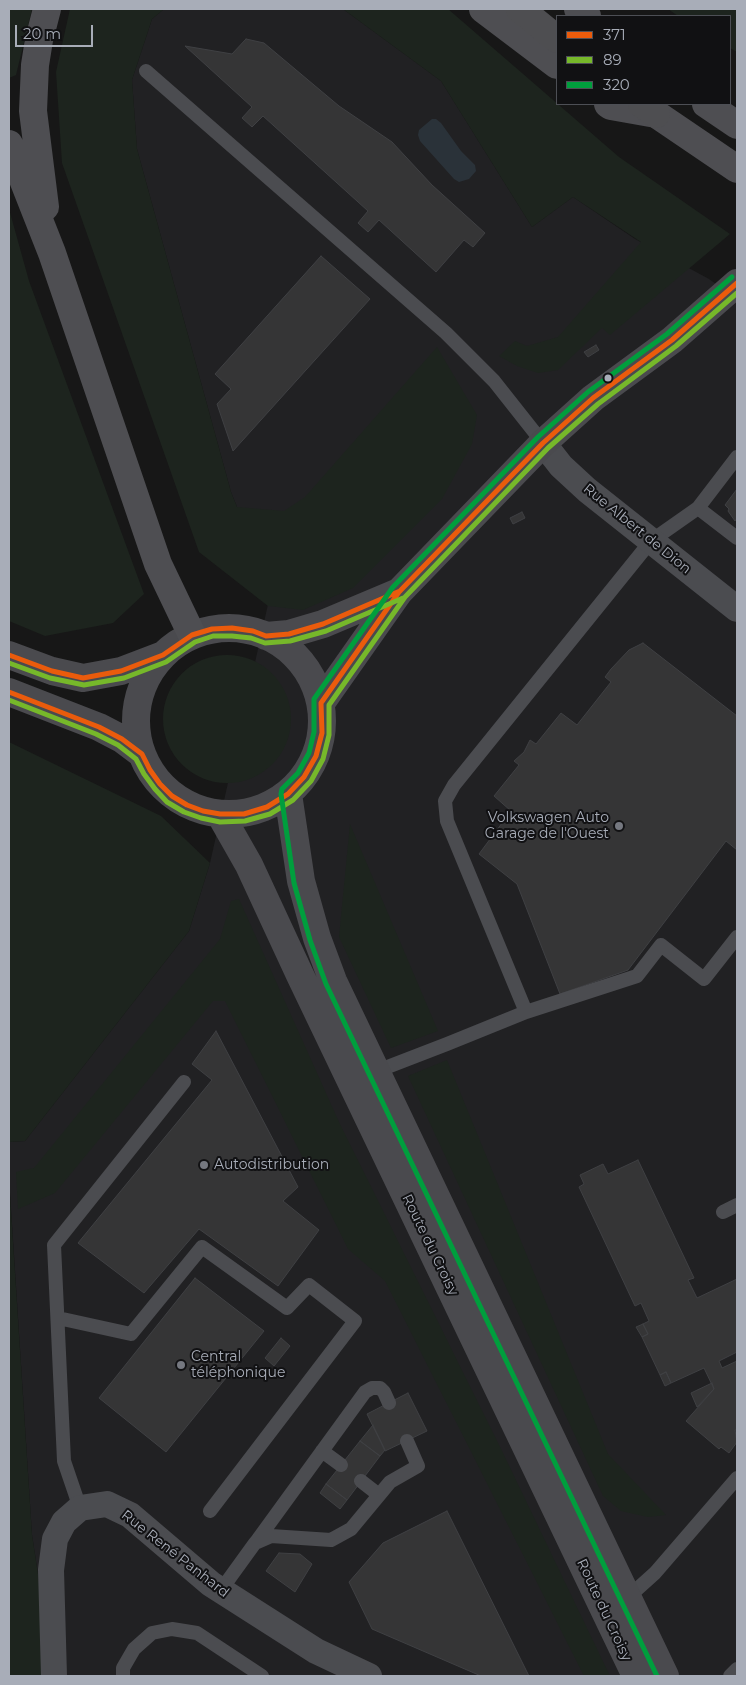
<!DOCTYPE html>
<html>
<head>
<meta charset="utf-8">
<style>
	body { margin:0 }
	#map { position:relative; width:746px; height:1685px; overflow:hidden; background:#171717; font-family:Montserrat,sans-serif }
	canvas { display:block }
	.frame { position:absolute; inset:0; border:10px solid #a8adb8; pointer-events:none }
	.legend { position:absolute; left:556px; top:15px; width:175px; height:90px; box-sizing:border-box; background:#111113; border:1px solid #4d4f55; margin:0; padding:6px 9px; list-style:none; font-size:15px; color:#a8adb8 }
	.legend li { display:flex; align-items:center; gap:10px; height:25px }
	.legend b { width:25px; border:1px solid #4d4f55 }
	.scale { position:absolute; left:15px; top:25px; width:78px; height:22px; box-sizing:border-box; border:2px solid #a8adb8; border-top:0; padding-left:6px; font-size:15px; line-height:18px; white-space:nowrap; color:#a8adb8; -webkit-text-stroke:4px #111113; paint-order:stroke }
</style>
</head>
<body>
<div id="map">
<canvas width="746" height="1685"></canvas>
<div class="frame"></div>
<ul class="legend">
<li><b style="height:6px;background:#ea5b0c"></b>371</li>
<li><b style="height:6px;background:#76b82a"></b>89</li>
<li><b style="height:6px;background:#009e3d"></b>320</li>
</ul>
<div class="scale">20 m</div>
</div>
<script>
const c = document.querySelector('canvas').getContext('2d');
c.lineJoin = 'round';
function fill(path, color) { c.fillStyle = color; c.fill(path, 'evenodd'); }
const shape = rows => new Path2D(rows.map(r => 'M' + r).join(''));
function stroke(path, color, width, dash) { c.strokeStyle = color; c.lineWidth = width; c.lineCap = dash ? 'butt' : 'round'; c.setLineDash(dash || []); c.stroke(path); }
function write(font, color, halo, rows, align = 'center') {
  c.font = font + ' Montserrat,sans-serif'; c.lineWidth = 4; c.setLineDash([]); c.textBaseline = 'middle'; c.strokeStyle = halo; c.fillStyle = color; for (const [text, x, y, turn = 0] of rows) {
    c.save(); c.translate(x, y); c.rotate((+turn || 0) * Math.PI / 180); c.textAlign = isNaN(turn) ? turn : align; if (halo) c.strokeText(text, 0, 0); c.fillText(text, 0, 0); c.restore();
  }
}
fill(shape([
	[164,9,343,9,441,81,532,227,573,197,635,239,709,279,737,299,737,1676,42,1676,40,1587,32,1535,9,1177,9,1142,25,1141,189,931,210,863,271,591,231,492,137,149,132,80,152,19]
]), '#212123');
fill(shape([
	[9,9,32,9,16,75,9,78],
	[70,9,164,9,152,19,132,80,137,149,231,492,237,507,284,511,305,497,437,347,477,415,472,444,442,499,353,588,303,610,268,606,199,552,62,163,56,72],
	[343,9,448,9,619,157,730,234,610,335,602,328,558,370,538,373,517,366,499,356,515,341,527,346,558,337,641,242,573,197,532,227,441,81],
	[668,9,737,9,737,52,730,48,730,16,678,16],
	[9,209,29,281,144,594,113,623,45,636,9,621],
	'163 719a64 64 0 1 1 128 0a64 64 0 1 1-128 0Z',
	[9,742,161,816,210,863,189,931,25,1141,9,1142],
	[350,824,438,1031,391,1048,339,937],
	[239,899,339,1122,503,1453,610,1676,584,1676,385,1281,348,1249,225,1001,213,1001,55,1193,18,1209,16,1172,34,1168,220,939,231,901],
	[447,1060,608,1454,666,1515,648,1517,621,1511,603,1496,408,1076],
	[9,1196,10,1196,32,1535,40,1587,42,1676,9,1676]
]), '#1d241e');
fill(shape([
	[432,119,436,119,441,123,461,151,475,165,476,171,469,179,459,182,454,179,420,141,418,135,419,130]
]), '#2a3239');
const building = shape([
	[246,39,264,43,339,106,392,142,432,185,485,233,473,247,464,240,436,272,379,220,368,232,358,223,368,211,263,116,252,127,242,118,252,107,185,46,232,54,246,39],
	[321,256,370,299,233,451,217,404,231,389,215,374,321,256],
	[596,345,599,350,588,357,584,352,596,345],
	[737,489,737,518,735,521,728,511,729,509,725,505,737,489],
	[522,512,525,518,513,524,510,518,522,512],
	[643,643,737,716,737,850,726,841,628,970,560,994,517,884,479,854,511,811,494,796,519,765,514,761,524,752,530,740,536,744,561,713,577,725,611,682,605,677,611,669,629,650,643,643],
	[216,1031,298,1187,283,1201,319,1230,278,1286,199,1229,144,1293,78,1243,212,1080,192,1064,216,1031],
	[638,1160,694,1278,688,1280,697,1298,737,1279,737,1352,719,1361,722,1368,737,1361,737,1430,735,1430,737,1442,729,1453,721,1447,719,1449,686,1421,714,1389,704,1368,671,1383,666,1372,660,1375,642,1337,648,1334,643,1324,649,1321,641,1303,635,1306,579,1187,584,1184,580,1175,603,1164,608,1174,638,1160],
	[195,1278,264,1331,166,1452,99,1398,195,1278],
	[643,1324,648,1334,642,1337,636,1327,643,1324],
	[281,1338,290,1346,274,1366,265,1358,281,1338],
	[666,1372,671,1383,665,1386,660,1375,666,1372],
	[712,1383,714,1389,697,1407,691,1393,712,1383],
	[408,1393,427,1431,385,1451,367,1414,408,1393],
	[373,1425,385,1450,380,1456,360,1441,373,1425],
	[360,1441,380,1456,347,1500,326,1484,360,1441],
	[326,1484,347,1500,340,1509,320,1493,326,1484],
	[447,1511,529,1676,481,1676,372,1629,349,1582,383,1543,447,1511],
	[279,1553,300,1554,312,1564,295,1592,266,1571,279,1553]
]);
fill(building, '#353536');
stroke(building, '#3f4043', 1);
stroke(shape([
	[146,71,446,333,494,381,543,443],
	[737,457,698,508,737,538],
	[526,1012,637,976,661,945,704,979,737,937],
	[373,1071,377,1071,447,1044,526,1012,447,821,445,801,454,785,651,541,698,508],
	[723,1212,737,1205],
	[58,1318,131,1334,202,1247,287,1308,309,1285,355,1321,210,1511],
	[322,1451,341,1465],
	[361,1481,379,1495],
	[80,1508,64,1461,54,1245,184,1082],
	[256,1542,365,1392,372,1388,380,1388,384,1392,389,1403],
	[221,1590,255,1543,271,1536,331,1540,351,1529,390,1482,418,1466,407,1441],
	[625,1600,655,1573,737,1478],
	[123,1676,123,1668,134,1649,152,1633,172,1629,197,1633,262,1676],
	[730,1676,737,1669]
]), '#4b4c50', 14);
stroke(shape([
	[543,443,561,466,587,490,737,609],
	[54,1676,51,1570,55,1539,64,1522,80,1508,107,1504,130,1515,211,1584,316,1651,369,1676]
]), '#4b4c50', 26);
stroke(shape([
	'136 721a93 93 0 1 1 186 0a93 93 0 1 1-186 0Z',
	[266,636,289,634,323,624,399,592],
	[9,655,52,671,83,678,121,671,163,655],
	[9,692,99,727,122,739,142,754],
	[321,703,399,592,543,443,593,398,672,340,737,283],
	[288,794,301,881,317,938,333,981,665,1676],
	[220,814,249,865,300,975,636,1676]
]), '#4a4a4e', 28);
stroke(shape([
	[483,9,557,65],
	[578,9,587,16],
	[608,104,611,106,656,114,737,169],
	[706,104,737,125],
	[9,144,52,253,158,564,192,635],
	[45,207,33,111,35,65,39,40,47,9]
]), '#4e4e52', 28);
stroke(shape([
	[520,9,557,39],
	[642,104,656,114]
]), '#4e4e51', 28);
stroke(shape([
	[9,655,52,671,83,678,121,671,163,655,192,635,212,629,232,628,253,631,266,636,289,634,323,624,400,591],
	[9,692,99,727,122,739,142,754,150,770,160,784,172,796,187,805,203,811,220,814,244,814,267,807,288,794,304,777,316,756,322,733,321,703,399,592,543,443,593,398,672,340,737,283]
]), '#ea5b0c', 5);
stroke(shape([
	[9,663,50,678,84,685,124,678,166,662,195,642,213,636,232,636,251,638,265,643,290,641,326,631,403,598],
	[9,700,96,734,118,745,136,759,144,774,155,789,167,802,184,812,201,818,220,822,245,821,270,814,293,800,311,781,323,759,329,735,329,705,405,597,548,448,598,404,676,346,737,293]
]), '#76b82a', 5);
stroke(shape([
	[657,1676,326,984,310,940,294,883,281,794,282,789,298,773,309,753,314,732,314,699,393,587,538,437,588,392,667,334,732,277]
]), '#009e3d', 5);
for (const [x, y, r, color] of [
	[608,378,4.5,"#a8adb8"],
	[619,826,5,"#757880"],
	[204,1165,5,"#757880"],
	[181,1365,5,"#757880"]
]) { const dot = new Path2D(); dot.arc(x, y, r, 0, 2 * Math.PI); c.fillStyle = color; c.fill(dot); stroke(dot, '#111113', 2); }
write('14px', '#a8adb8', '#111113', [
	["Rue Albert de Dion",637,529,39],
	["Route du Croisy",430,1245,64],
	["Rue René Panhard",175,1554,38],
	["Route du Croisy",604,1610,65]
]);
write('14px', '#a8adb8', '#111113', [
	["Volkswagen Auto",609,818,"right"],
	["Garage de l'Ouest",609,834,"right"],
	["Autodistribution",214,1165],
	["Central",191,1357],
	["téléphonique",191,1373]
], 'left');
</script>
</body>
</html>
